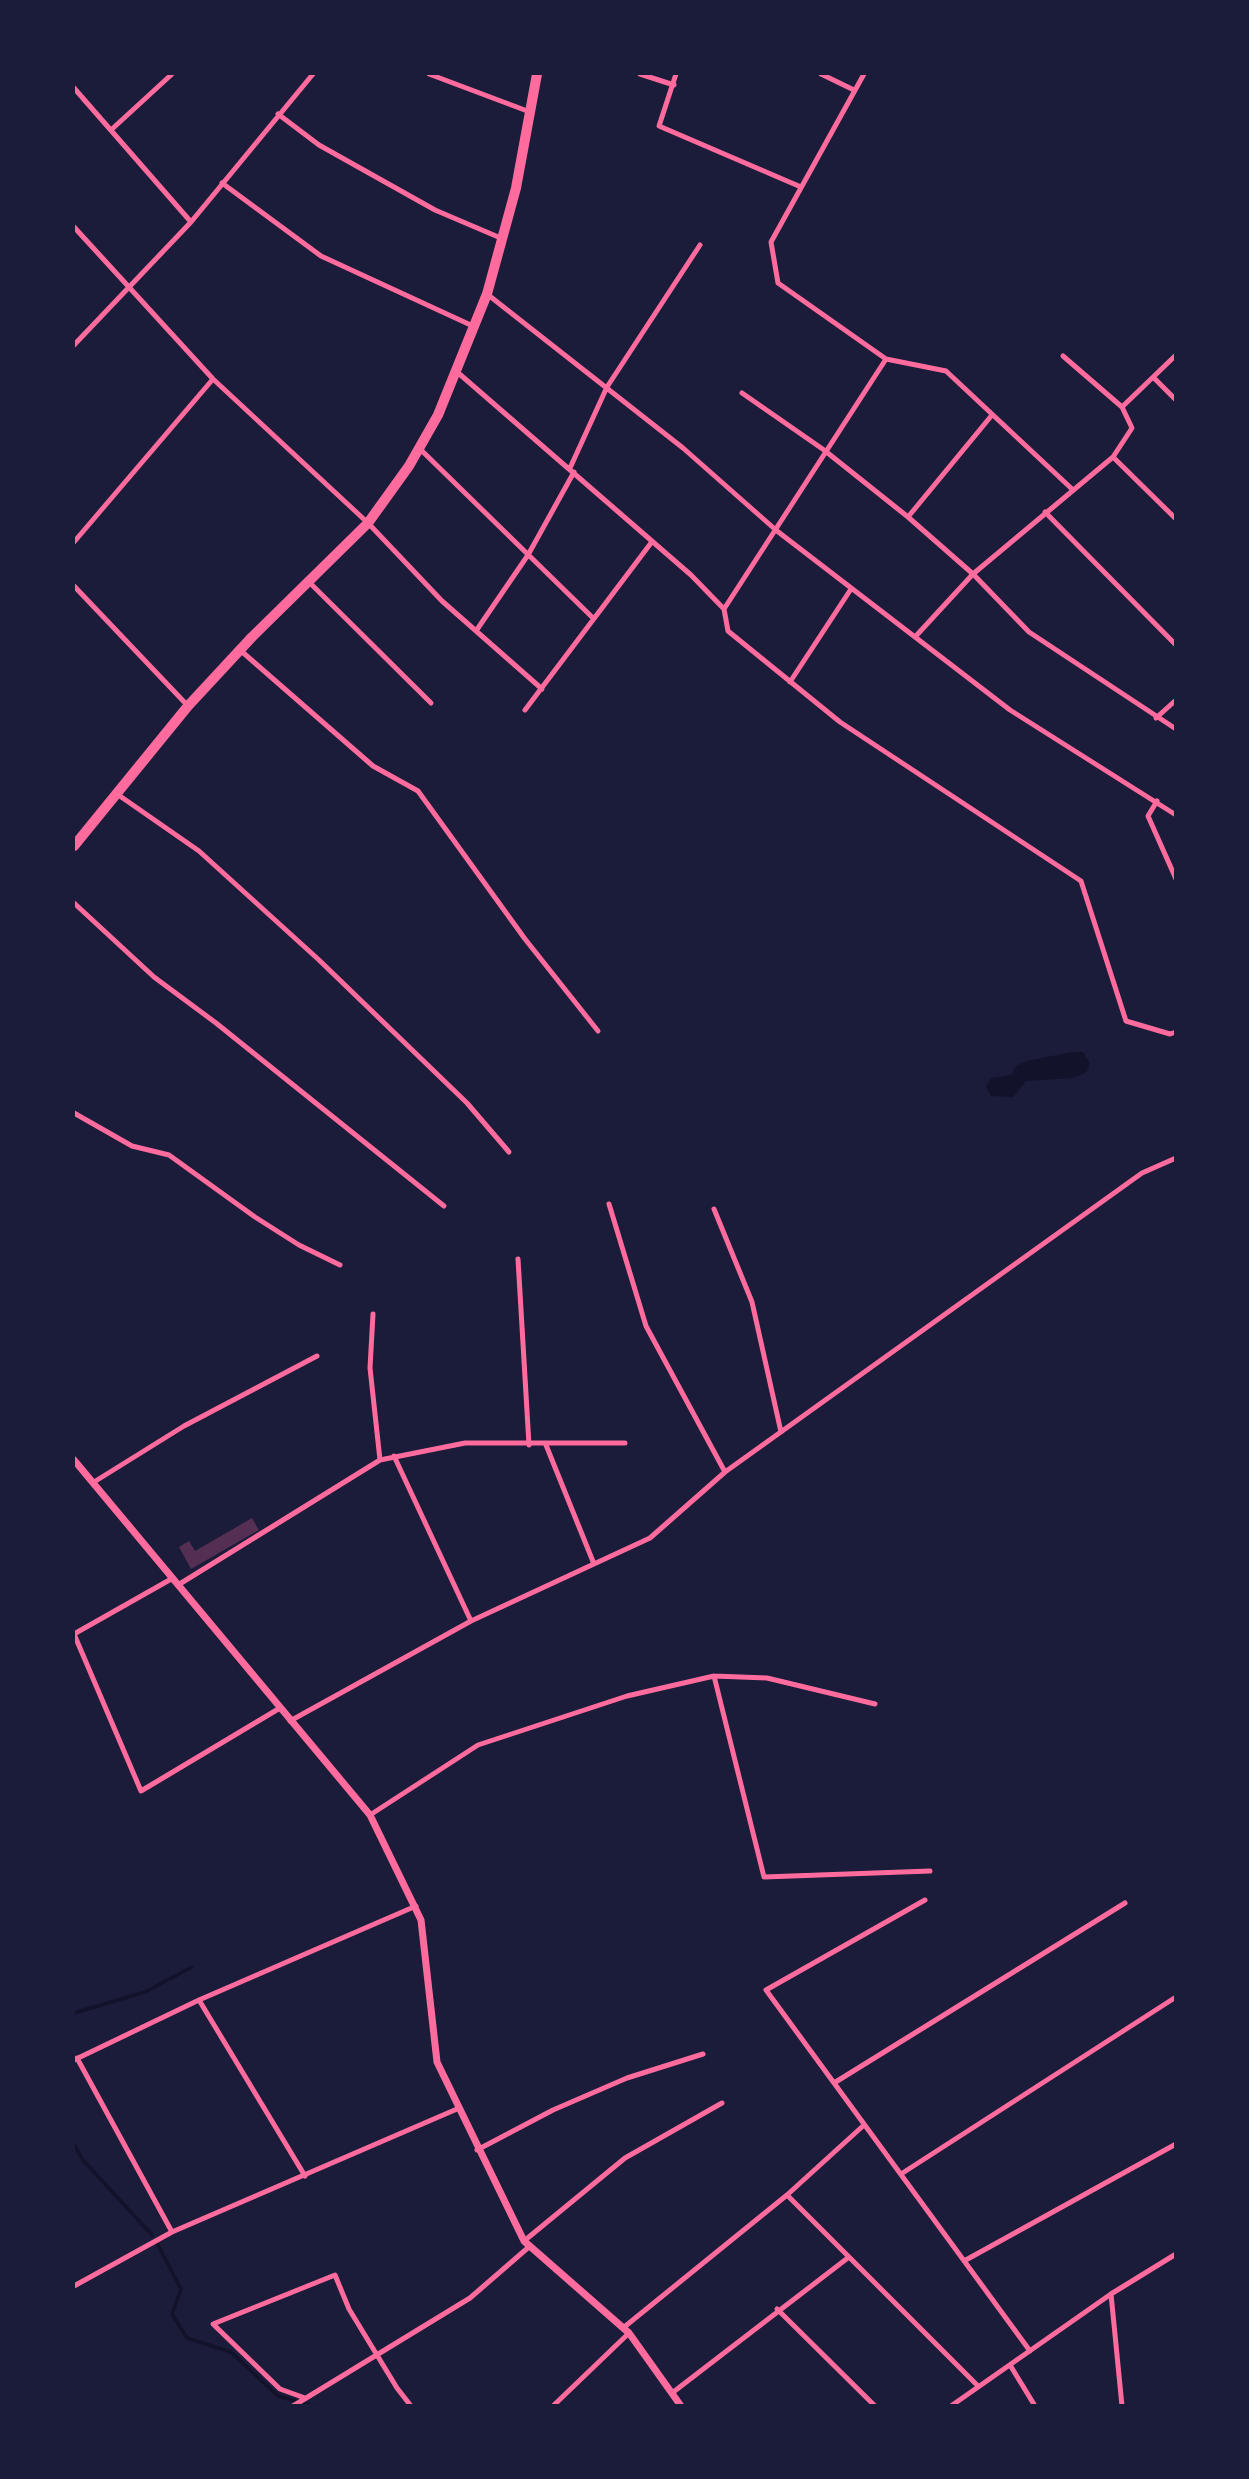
<!DOCTYPE html>
<html>
<head>
<meta charset="utf-8">
<style>
	body { margin:0 }
	#map { position:relative; width:1249px; height:2479px; overflow:hidden; background:#1b1b3a; font-family:Rubik,sans-serif }
	canvas { display:block }
	.frame { position:absolute; inset:0; border:75px solid #1b1b3a; pointer-events:none }
</style>
</head>
<body>
<div id="map">
<canvas width="1249" height="2479"></canvas>
<div class="frame"></div>
</div>
<script>
const c = document.querySelector('canvas').getContext('2d');
c.lineJoin = 'round';
function fill(path, color) { c.fillStyle = color; c.fill(path, 'evenodd'); }
const shape = rows => new Path2D(rows.map(r => 'M' + r).join(''));
function stroke(path, color, width, dash) { c.strokeStyle = color; c.lineWidth = width; c.lineCap = dash ? 'butt' : 'round'; c.setLineDash(dash || []); c.stroke(path); }
fill(shape([
	[1073,1052,1083,1052,1090,1064,1086,1073,1072,1078,1026,1081,1013,1097,991,1096,986,1087,991,1078,1011,1075,1016,1066,1027,1061]
]), '#12122b');
stroke(shape([
	[74,2013,145,1992,192,1967],
	[74,2144,82,2159,152,2235],
	[157,2243,181,2289,172,2314,187,2338,231,2352,278,2396,309,2405,323,2406]
]), '#12122b', 3.5);
fill(shape([
	[252,1518,259,1530,191,1569,179,1547,189,1541,195,1551]
]), '#542f53');
stroke(shape([
	[429,74,530,112],
	[640,74,674,85],
	[676,74,659,126,801,187],
	[821,74,854,90],
	[864,74,771,242,778,283,886,359,946,371,1072,489],
	[74,88,191,222],
	[278,114,319,145,435,210,503,239],
	[111,130,172,74],
	[222,183,321,256,475,327],
	[74,227,213,379,368,523,442,601,542,689],
	[487,294,683,448,777,531,1010,710,1176,815],
	[74,345,191,222,313,74],
	[1063,356,1122,407],
	[456,371,691,575,724,609,728,631,840,722,1081,881,1126,1021,1170,1034,1176,1032],
	[1154,378,1176,400],
	[742,393,824,450,908,517,973,574,1029,632,1176,729],
	[419,448,593,618],
	[1113,457,1176,519],
	[570,468,607,387,700,245],
	[1045,512,1176,645],
	[908,517,992,415],
	[74,542,213,379],
	[309,582,431,703],
	[74,586,188,706],
	[724,609,886,359],
	[476,631,528,555,574,472],
	[915,637,973,574,1113,457,1132,428,1122,407,1176,355],
	[240,650,373,766,418,791,525,939,598,1031],
	[790,682,851,589],
	[525,710,651,543],
	[1156,718,1176,700],
	[117,794,199,851,319,960,467,1103,509,1152],
	[1157,801,1148,816,1176,879],
	[74,903,154,977,216,1023,444,1206],
	[74,1113,132,1146,169,1155,255,1217,299,1245,340,1265],
	[609,1204,646,1326,725,1472],
	[714,1209,752,1302,781,1432],
	[518,1259,529,1445],
	[373,1314,370,1368,380,1460],
	[546,1445,594,1564],
	[394,1456,471,1621],
	[94,1482,184,1426,317,1356],
	[178,1585,380,1460,465,1443,625,1443],
	[74,1634,141,1791,280,1708],
	[74,1634,173,1578],
	[714,1676,764,1877,930,1871],
	[290,1721,471,1621,650,1538,725,1472,1142,1173,1176,1158],
	[370,1815,478,1745,627,1696,714,1676,767,1678,875,1704],
	[925,1900,766,1990,1030,2351],
	[199,2000,305,2176],
	[77,2058,172,2232],
	[74,2060,199,2000,416,1906],
	[834,2083,1125,1903],
	[477,2150,553,2110,627,2078,703,2054],
	[901,2174,1176,1997],
	[787,2195,978,2386],
	[524,2241,625,2158,722,2103],
	[964,2261,1176,2144],
	[74,2286,172,2232,457,2109],
	[1111,2294,1122,2406],
	[777,2309,875,2406],
	[623,2328,787,2195,864,2125],
	[1010,2365,1035,2406],
	[672,2393,849,2257],
	[305,2398,280,2389,213,2324,335,2275,349,2309,397,2388,411,2406],
	[293,2406,470,2298,530,2246],
	[553,2406,629,2333],
	[951,2406,1111,2294,1176,2254]
]), '#ff6b9d', 5);
stroke(shape([
	[74,1460,370,1815,421,1920,437,2062,524,2241,629,2333,681,2406]
]), '#ff6b9d', 7);
stroke(shape([
	[74,846,188,706,252,637,368,523,409,466,438,415,487,294,516,188,537,74]
]), '#ff6b9d', 10);
</script>
</body>
</html>
